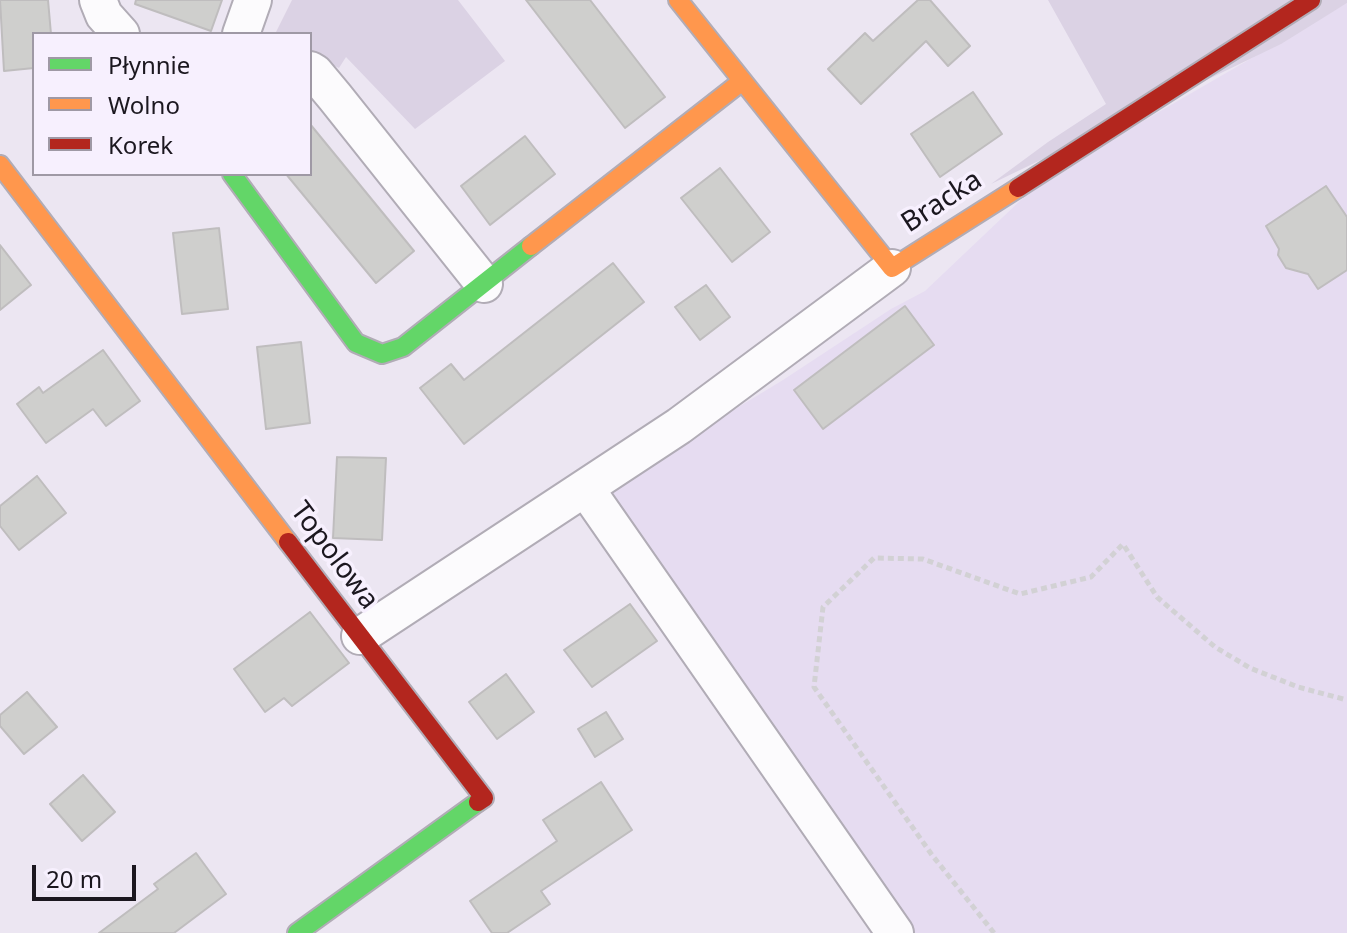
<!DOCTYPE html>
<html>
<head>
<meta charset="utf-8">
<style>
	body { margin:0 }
	#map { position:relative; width:1347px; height:933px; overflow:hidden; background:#ece6f2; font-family:"Noto Sans",sans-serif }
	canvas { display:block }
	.legend { position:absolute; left:32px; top:32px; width:280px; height:144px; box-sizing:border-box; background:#f7f0fe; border:2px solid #9f99a5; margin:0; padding:10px 14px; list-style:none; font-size:24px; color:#1b171f }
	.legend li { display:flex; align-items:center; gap:16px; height:40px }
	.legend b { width:40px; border:2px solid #9f99a5 }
	.scale { position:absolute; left:32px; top:865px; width:104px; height:36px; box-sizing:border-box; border:4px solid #1b171f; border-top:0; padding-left:10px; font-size:24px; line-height:28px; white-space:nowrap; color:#1b171f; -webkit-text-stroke:6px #f7f0fe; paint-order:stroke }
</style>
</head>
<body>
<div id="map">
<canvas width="1347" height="933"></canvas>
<ul class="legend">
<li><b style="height:10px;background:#63d668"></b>Płynnie</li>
<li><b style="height:10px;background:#ff974d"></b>Wolno</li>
<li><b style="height:10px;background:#b3261e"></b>Korek</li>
</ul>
<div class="scale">20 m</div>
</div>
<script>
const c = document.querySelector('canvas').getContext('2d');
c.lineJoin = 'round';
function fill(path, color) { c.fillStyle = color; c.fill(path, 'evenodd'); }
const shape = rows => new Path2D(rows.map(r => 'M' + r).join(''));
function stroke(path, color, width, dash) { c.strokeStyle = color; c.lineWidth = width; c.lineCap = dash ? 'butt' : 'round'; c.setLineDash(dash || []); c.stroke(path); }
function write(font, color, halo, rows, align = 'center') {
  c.font = font + ' "Noto Sans",sans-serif'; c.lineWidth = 7; c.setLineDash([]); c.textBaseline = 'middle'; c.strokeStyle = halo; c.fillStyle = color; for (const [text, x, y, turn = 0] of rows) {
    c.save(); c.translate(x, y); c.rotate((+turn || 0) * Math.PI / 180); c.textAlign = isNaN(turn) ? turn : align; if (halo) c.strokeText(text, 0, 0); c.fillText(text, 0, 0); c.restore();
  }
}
fill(shape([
	[1347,3,1347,933,907,933,609,506,610,485,783,380,891,309,925,291,1043,179]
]), '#e6dcf1');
fill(shape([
	[292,0,458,0,505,61,415,129,346,57,339,68,310,54,310,34,275,34],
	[1048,0,1347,0,1347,3,1281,44,991,184,1048,142,1106,104]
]), '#dbd2e4');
const building = shape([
	[0,0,48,0,51,34,34,34,34,68,4,71,0,0],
	[136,0,222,0,211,31,135,4,136,0],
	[526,0,590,0,665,97,625,128,526,0],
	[918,0,930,0,970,46,948,66,926,41,861,104,828,69,865,33,873,41,918,0],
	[973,92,1002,134,940,177,911,134,973,92],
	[310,124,414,251,376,283,286,174,310,174,310,124],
	[525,136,555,174,490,225,461,186,525,136],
	[720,168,770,232,732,262,681,198,720,168],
	[1326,186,1347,217,1347,270,1318,289,1308,274,1286,268,1278,255,1279,249,1266,226,1326,186],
	[219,228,228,309,182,314,173,233,219,228],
	[0,245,31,285,0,310,0,245],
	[613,263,644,302,464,444,420,388,451,364,464,380,613,263],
	[706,285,730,317,700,340,675,307,706,285],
	[905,306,934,345,823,429,794,390,905,306],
	[301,342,310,423,266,429,257,347,301,342],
	[103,350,140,401,106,426,93,409,46,443,17,404,39,387,43,393,103,350],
	[337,457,386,458,382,540,333,538,337,457],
	[37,476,66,513,19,550,0,526,0,506,37,476],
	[630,604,657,641,592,687,564,650,630,604],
	[310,612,349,663,292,706,284,698,265,712,234,669,310,612],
	[506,674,534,712,497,739,469,702,506,674],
	[27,692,57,727,24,754,0,726,0,715,27,692],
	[606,712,623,739,595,757,578,729,606,712],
	[83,775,115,812,82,841,50,804,83,775],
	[601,782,632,830,541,891,550,904,507,933,492,933,470,901,557,841,543,820,601,782],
	[196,853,226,894,174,933,99,933,158,889,154,884,196,853]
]);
fill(building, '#cfcfcd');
stroke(building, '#bfbdbe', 2);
const street = shape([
	[98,0,104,15,121,34],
	[241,34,253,0],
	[310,70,315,73,335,97,484,284],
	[586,489,895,933],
	[360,636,679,426,892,268]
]);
const fast = shape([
	[232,174,356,343,382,354,403,347,531,246],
	[297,933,478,802]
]);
const slow = shape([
	[678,0,892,268,1018,188],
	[0,165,288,542],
	[531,246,741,82]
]);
const jam = shape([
	[1018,188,1311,0],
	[288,542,484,798,478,802]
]);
stroke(street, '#b1acb6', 40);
stroke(fast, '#b1acb6', 22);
stroke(slow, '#b1acb6', 22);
stroke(jam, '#b1acb6', 22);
stroke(shape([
	[994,933,932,855,814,687,823,607,874,558,923,559,1020,594,1091,577,1123,544,1157,597,1215,647,1250,668,1298,687,1347,700]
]), '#d2d1d4', 5, [6, 4]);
stroke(street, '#fcfbfd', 36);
stroke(fast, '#63d668', 18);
stroke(slow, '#ff974d', 18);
stroke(jam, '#b3261e', 18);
write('28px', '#1b171f', '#f7f0fe', [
	["Bracka",942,202,-33],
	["Topolowa",334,556,53]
]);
</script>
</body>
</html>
